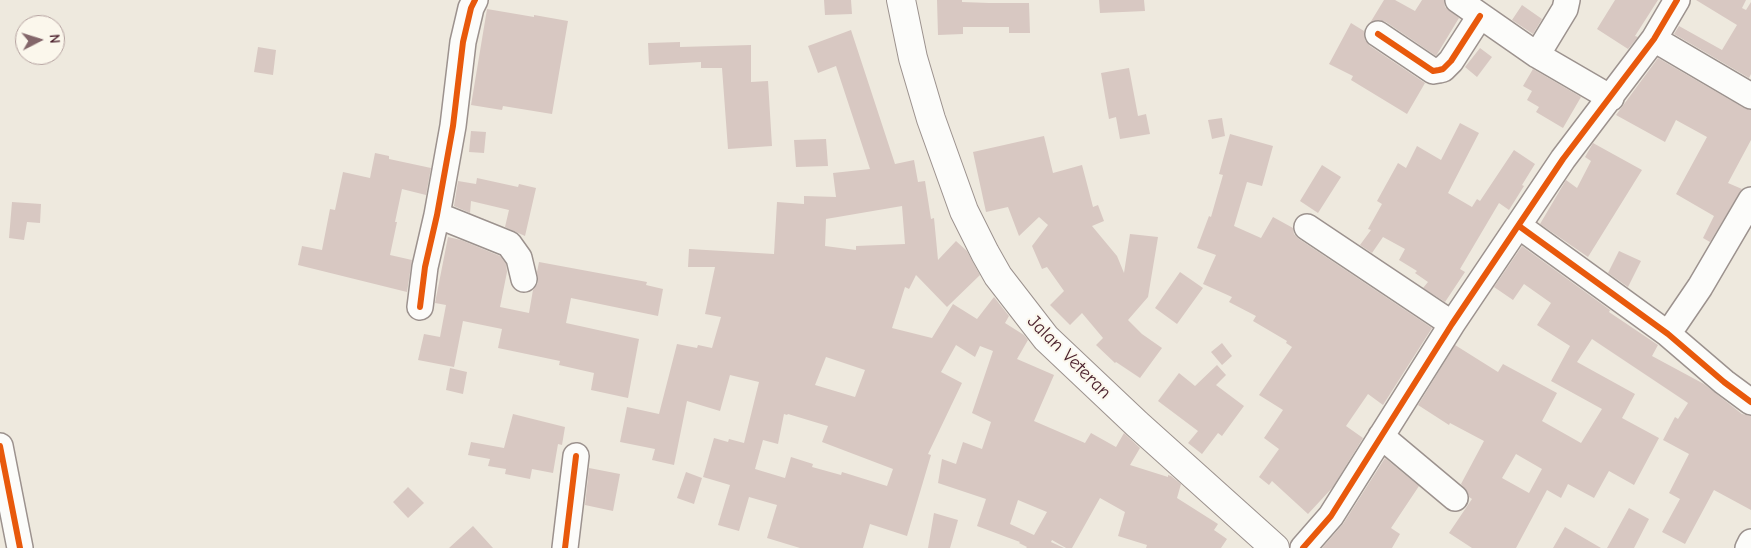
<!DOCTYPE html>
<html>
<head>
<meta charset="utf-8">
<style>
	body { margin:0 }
	#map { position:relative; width:1751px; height:548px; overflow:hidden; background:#eee9de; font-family:"Comic Neue",sans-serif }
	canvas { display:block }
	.north { position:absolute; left:15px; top:15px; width:50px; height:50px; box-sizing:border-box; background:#fbf7ec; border:1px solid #b4a19f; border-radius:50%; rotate:85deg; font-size:14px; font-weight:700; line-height:20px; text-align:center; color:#4a1f2b }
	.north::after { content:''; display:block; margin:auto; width:18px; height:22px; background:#83666a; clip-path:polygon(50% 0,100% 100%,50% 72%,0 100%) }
</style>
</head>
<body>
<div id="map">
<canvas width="1751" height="548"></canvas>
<div class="north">N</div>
</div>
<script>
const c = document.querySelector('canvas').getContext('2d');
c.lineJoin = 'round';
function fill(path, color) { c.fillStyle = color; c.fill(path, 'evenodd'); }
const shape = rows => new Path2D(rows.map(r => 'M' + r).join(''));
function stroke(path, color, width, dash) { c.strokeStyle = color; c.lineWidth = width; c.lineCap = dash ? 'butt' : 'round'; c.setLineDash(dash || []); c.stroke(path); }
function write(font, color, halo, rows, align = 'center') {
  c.font = font + ' "Comic Neue",sans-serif'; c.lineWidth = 4; c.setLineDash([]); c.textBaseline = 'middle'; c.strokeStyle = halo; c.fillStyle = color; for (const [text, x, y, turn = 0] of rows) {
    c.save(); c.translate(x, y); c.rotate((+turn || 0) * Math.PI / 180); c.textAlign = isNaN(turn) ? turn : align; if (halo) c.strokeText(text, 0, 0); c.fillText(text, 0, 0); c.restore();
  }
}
fill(shape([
	[824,0,851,0,852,14,825,15],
	[937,0,962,0,962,2,989,3,1029,3,1030,33,1009,33,1009,27,963,27,963,34,938,35],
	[1099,0,1144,0,1145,11,1100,13],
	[1384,0,1395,0,1415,11,1422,0,1444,0,1445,7,1459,18,1436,56,1386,22,1378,20,1370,23],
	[1615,0,1658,0,1635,36,1638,37,1628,49,1597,29],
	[1696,0,1746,0,1742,8,1746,10,1751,2,1751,74,1749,78,1674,34,1679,26,1722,50,1737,25],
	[1522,5,1542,19,1533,34,1512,20],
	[487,9,534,17,534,15,568,21,552,114,503,106,502,110,471,105],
	[1351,23,1364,31,1365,40,1370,46,1425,83,1407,114,1351,80,1353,76,1329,64],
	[851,30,895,164,914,160,918,182,925,181,931,219,934,218,938,260,956,241,967,251,980,275,947,307,916,275,909,289,905,287,892,328,932,338,953,304,977,319,994,297,1009,316,1005,323,1024,335,1028,340,1017,359,1054,375,1034,421,1085,443,1091,433,1116,447,1124,433,1140,448,1130,465,1168,477,1168,475,1171,476,1181,484,1177,498,1218,524,1214,530,1227,539,1221,548,1146,548,1147,545,1118,536,1125,512,1100,498,1072,548,1066,548,1052,540,1051,542,1064,548,1026,548,1027,547,1019,543,1020,542,977,526,986,499,938,483,942,459,956,464,963,442,982,449,991,422,972,413,993,351,980,346,975,357,956,345,941,372,962,383,928,454,931,455,907,536,870,524,863,548,800,548,767,538,777,505,749,497,739,531,718,525,730,485,703,477,714,438,728,442,729,439,744,443,759,382,730,375,720,411,687,401,674,465,652,460,655,449,620,442,627,407,659,414,677,344,697,348,698,345,712,348,721,317,705,314,715,267,688,267,689,249,774,254,777,202,804,204,804,196,836,197,833,173,870,169,836,66,818,73,808,46],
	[902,206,905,244,856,246,856,250,825,246,826,219],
	[826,357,865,370,855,397,815,385],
	[784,414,787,415,788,414,828,426,822,442,893,469,887,486,842,472,841,475,812,467,813,464,791,457,785,478,755,469,763,440,778,444],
	[1018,500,1047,512,1034,535,1010,524],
	[680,42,680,47,751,45,751,82,768,81,772,146,728,149,722,68,701,68,701,62,649,65,648,43],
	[258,47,276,50,273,75,254,72],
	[1480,48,1492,57,1477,77,1465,67],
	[1658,58,1744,108,1751,110,1751,140,1728,183,1742,189,1710,242,1703,238,1714,216,1676,194,1707,137,1676,120,1665,142,1616,115],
	[1129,68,1138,116,1146,114,1150,134,1120,139,1116,117,1109,119,1101,73],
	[1533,69,1581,97,1563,128,1536,112,1539,107,1527,100,1532,91,1523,86],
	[1222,118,1225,136,1212,139,1208,120],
	[1460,123,1479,133,1448,193,1472,207,1477,199,1480,201,1514,150,1535,164,1522,185,1524,186,1509,210,1499,203,1460,269,1465,272,1445,302,1423,288,1428,282,1415,273,1417,271,1399,260,1405,249,1383,237,1372,253,1360,245,1371,230,1368,229,1382,204,1377,201,1398,163,1406,168,1417,146,1441,160],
	[471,131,486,132,484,153,469,152],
	[1230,134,1273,146,1262,186,1247,182,1234,226,1261,238,1273,217,1293,228,1294,234,1299,239,1432,328,1383,405,1368,394,1346,426,1363,438,1333,487,1308,514,1272,481,1269,485,1259,477,1279,449,1264,438,1283,410,1259,395,1292,347,1286,343,1287,341,1253,321,1256,316,1229,302,1232,297,1203,284,1216,255,1197,248,1209,216,1211,217,1223,175,1219,174],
	[1044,136,1053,173,1082,165,1093,207,1098,205,1104,221,1092,226,1117,256,1124,273,1130,234,1158,237,1148,297,1128,320,1142,334,1162,348,1140,378,1116,362,1115,363,1096,345,1103,338,1082,313,1070,325,1050,305,1064,291,1047,267,1042,269,1032,246,1048,225,1039,217,1019,236,1008,207,986,212,973,152],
	[826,139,828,166,796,167,794,140],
	[1593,143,1642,170,1588,257,1540,224,1566,180,1577,188,1591,161,1585,157],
	[375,153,389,156,389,159,431,168,426,195,402,189,395,222,397,222,390,255,412,260,407,292,298,265,302,246,322,250,330,209,335,210,343,172,370,178],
	[1322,165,1341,177,1318,213,1300,201],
	[477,178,518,187,519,184,536,188,525,236,505,227,509,210,471,201,470,213,454,206,458,181,476,184],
	[12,202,41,204,40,223,27,222,24,240,9,238],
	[448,237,461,240,500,256,506,264,507,272,500,307,529,313,533,290,538,283,537,272,539,262,647,282,646,285,663,289,658,316,571,298,566,323,639,339,628,398,591,390,594,373,559,365,560,361,498,348,502,329,463,321,454,367,418,360,424,334,440,337,446,305,435,303],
	[1522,246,1610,310,1609,312,1658,345,1652,356,1704,384,1742,414,1751,416,1751,510,1714,490,1685,544,1662,532,1680,499,1669,493,1689,454,1663,440,1675,417,1678,419,1688,403,1592,339,1577,362,1635,394,1622,418,1659,438,1634,485,1609,471,1594,498,1568,484,1561,498,1547,490,1516,548,1472,548,1449,533,1472,499,1469,497,1468,493,1461,484,1484,441,1450,423,1449,425,1418,405,1455,345,1498,372,1503,364,1557,393,1542,421,1581,443,1602,409,1551,381,1570,346,1537,325,1551,303,1524,284,1513,300,1494,287],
	[1516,454,1542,469,1529,493,1502,478],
	[1619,251,1641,261,1628,287,1608,273],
	[1180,272,1203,288,1177,324,1155,308],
	[1222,343,1232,356,1222,365,1211,352],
	[1217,365,1226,375,1216,385,1244,406,1222,436,1218,433,1202,454,1188,443,1198,431,1158,401,1179,373,1195,386],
	[450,368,467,372,463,394,446,390],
	[513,414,565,427,562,445,558,444,553,473,532,469,530,479,505,474,506,469,488,466,490,459,468,455,471,442,504,448],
	[1385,458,1419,486,1391,528,1400,534,1392,548,1322,548,1343,524],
	[589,468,620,474,613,511,585,505],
	[686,472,702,478,694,504,677,498],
	[408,487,424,503,408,518,393,502],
	[1629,508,1649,519,1634,548,1607,548],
	[934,513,958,520,950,548,928,548],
	[473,526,493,548,449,548],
	[1565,527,1601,548,1553,548]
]), '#d8c8c2');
const minor = shape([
	[1458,0,1537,55,1611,98],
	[1378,34,1433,71,1439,70,1443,69,1451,61,1480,16],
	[1654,39,1751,96],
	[1537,55,1565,9,1567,0],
	[437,215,509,244,519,258,524,279],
	[1519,226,1668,334,1724,382,1751,402],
	[1307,227,1452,324],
	[420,307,425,267,437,215,453,126,463,42,471,8,475,0],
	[1668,334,1700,287,1751,200],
	[1381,436,1455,498],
	[0,446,20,548],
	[565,548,576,456],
	[1303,548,1331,516,1452,324,1563,159,1654,39,1677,0],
	[1748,548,1751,542]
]);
const highway = shape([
	[901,0,913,58,931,119,964,211,985,253,998,276,1046,338,1137,424,1275,548]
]);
stroke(minor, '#9c928e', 28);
stroke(highway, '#9c928e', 30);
stroke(minor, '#fcfcfa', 25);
stroke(highway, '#fcfcfa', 28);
stroke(shape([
	[1378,34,1433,71,1439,70,1443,69,1451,61,1480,16],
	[1519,226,1668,334,1724,382,1751,402],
	[420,307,425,267,437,215,453,126,463,42,471,8,475,0],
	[0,446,20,548],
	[565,548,576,456],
	[1303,548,1331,516,1452,324,1563,159,1654,39,1677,0]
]), '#e8590c', 6);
write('19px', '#4a1f2b', '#fbf7ec', [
	["Jalan Veteran",1069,357,45]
]);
</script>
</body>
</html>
